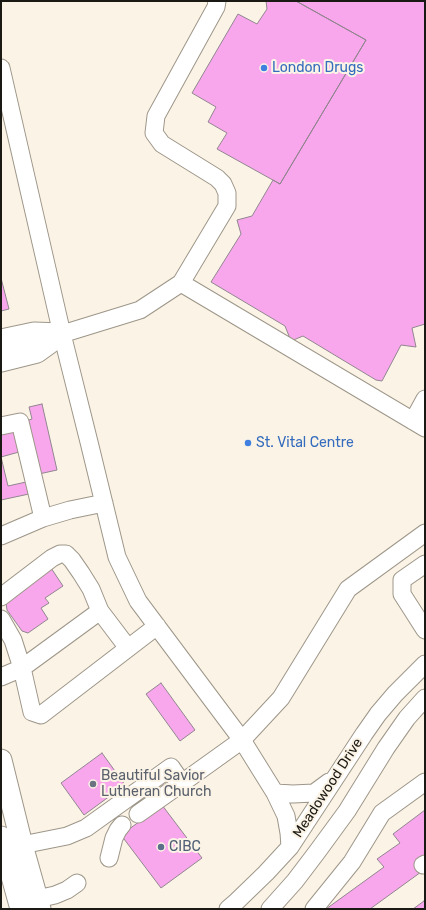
<!DOCTYPE html>
<html>
<head>
<meta charset="utf-8">
<style>
	body { margin:0 }
	#map { position:relative; width:426px; height:910px; overflow:hidden; background:#fbf4e6; font-family:Rubik,sans-serif }
	canvas { display:block }
	.frame { position:absolute; inset:0; border:2px solid #1b1914; pointer-events:none }
</style>
</head>
<body>
<div id="map">
<canvas width="426" height="910"></canvas>
<div class="frame"></div>
</div>
<script>
const c = document.querySelector('canvas').getContext('2d');
c.lineJoin = 'round';
function fill(path, color) { c.fillStyle = color; c.fill(path, 'evenodd'); }
const shape = rows => new Path2D(rows.map(r => 'M' + r).join(''));
function stroke(path, color, width, dash) { c.strokeStyle = color; c.lineWidth = width; c.lineCap = dash ? 'butt' : 'round'; c.setLineDash(dash || []); c.stroke(path); }
function write(font, color, halo, rows, align = 'center') {
  c.font = font + ' Rubik,sans-serif'; c.lineWidth = 4; c.setLineDash([]); c.textBaseline = 'middle'; c.strokeStyle = halo; c.fillStyle = color; for (const [text, x, y, turn = 0] of rows) {
    c.save(); c.translate(x, y); c.rotate((+turn || 0) * Math.PI / 180); c.textAlign = isNaN(turn) ? turn : align; if (halo) c.strokeText(text, 0, 0); c.fillText(text, 0, 0); c.restore();
  }
}
const building = shape([
	[266,1,296,1,366,40,280,184,217,149,227,133,208,122,216,107,192,93,238,14,257,24,267,9,266,1],
	[296,1,425,1,425,324,412,328,416,347,401,345,382,381,376,380,303,336,291,341,285,326,211,282,241,234,237,220,252,216,273,180,280,184,366,40,296,1],
	[1,278,9,309,1,311,1,278],
	[42,404,57,470,39,474,26,421,32,419,29,407,42,404],
	[13,429,19,452,1,457,1,432,13,429],
	[1,457,8,486,26,482,29,494,1,500,1,457],
	[49,565,63,586,45,598,49,603,41,608,48,619,28,633,22,631,7,610,6,603,49,565],
	[161,683,195,730,180,741,146,694,161,683],
	[102,753,125,785,84,815,61,783,102,753],
	[162,805,202,858,161,888,121,835,162,805],
	[425,810,425,857,421,872,370,909,326,909,384,867,377,859,400,843,393,834,425,810],
	[424,901,425,903,425,909,413,909,424,901]
]);
fill(building, '#f8a7ec');
stroke(building, '#91858f', 1);
const minor = shape([
	[1,68,62,334,89,442,117,557,138,601,242,740,281,698,348,589,425,533],
	[181,283,425,428],
	[62,334,140,310,181,283,227,206,227,193,223,184,217,178,162,144,154,133,156,116,216,7,217,1],
	[413,421,425,399],
	[1,426,20,422,43,518],
	[1,536,43,518,70,510,104,503],
	[425,564,402,580,402,594,425,630],
	[1,597,52,558,60,554,66,554,72,560,81,573,91,589,100,611],
	[1,619,13,640,22,668,32,712,41,715,157,626],
	[1,677,22,668,100,611,128,648],
	[275,793,293,794,314,793,329,782],
	[138,814,182,783,242,740,275,793,286,816,289,833,290,847],
	[22,845,67,836,86,828,171,767,182,783],
	[109,858,114,838,118,830,122,825],
	[423,865,425,864],
	[37,899,55,895,67,890,77,883],
	[228,909,235,903,266,873,290,847,364,734,378,714,395,694,425,664],
	[270,909,295,881,317,852,347,811,386,748,407,718,425,698],
	[314,909,352,862,382,813,425,782]
]);
const major = shape([
	[1,340,34,333,62,334],
	[1,361,37,352,62,334],
	[1,760,22,845,40,909],
	[1,837,21,909]
]);
stroke(minor, '#9d9689', 19);
stroke(major, '#9d9689', 23);
stroke(minor, '#fff', 17);
stroke(major, '#fff', 21);
for (const [x, y, r, color] of [
	[264,68,4,"#3f7fe0"],
	[248,443,4,"#3f7fe0"],
	[93,784,4,"#6b7280"],
	[161,847,4,"#5c6f8a"]
]) { const dot = new Path2D(); dot.arc(x, y, r, 0, 2 * Math.PI); c.fillStyle = color; c.fill(dot); stroke(dot, '#fbf4e6', 1.5); }
write('14px', '#366cbe', '#fbf4e6', [
	["London Drugs",272,68],
	["St. Vital Centre",256,443]
], 'left');
write('14px', '#5b616d', '#fbf4e6', [
	["Beautiful Savior",101,776],
	["Lutheran Church",101,792]
], 'left');
write('14px', '#1b1914', '#fbf4e6', [
	["Meadowood Drive",328,788,-57]
]);
write('14px', '#4e5e75', '#fbf4e6', [
	["CIBC",169,847]
], 'left');
</script>
</body>
</html>
